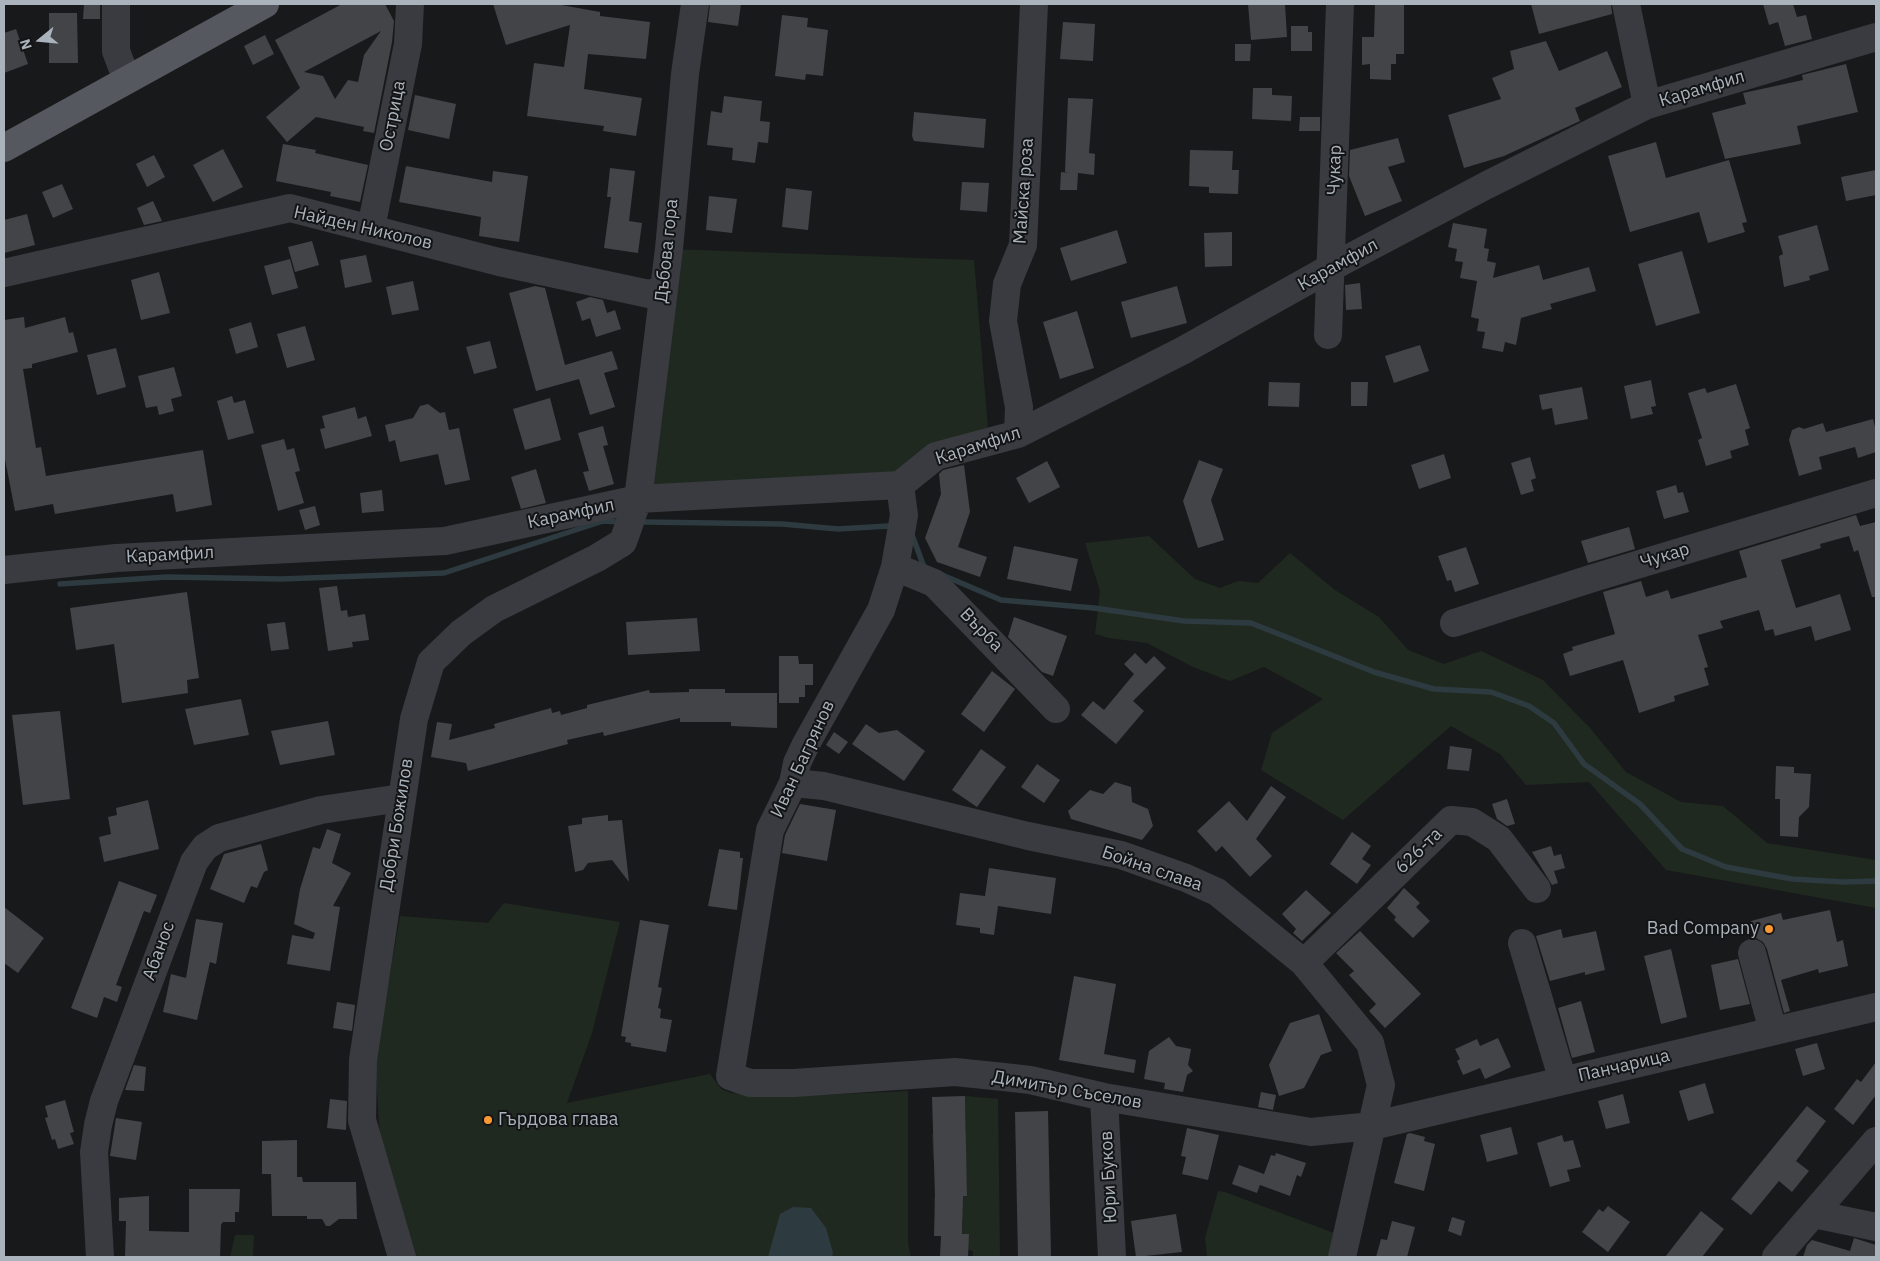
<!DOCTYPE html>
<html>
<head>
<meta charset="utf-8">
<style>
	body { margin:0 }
	#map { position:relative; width:1880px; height:1261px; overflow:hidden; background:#18191b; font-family:"IBM Plex Sans",sans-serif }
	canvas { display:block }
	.frame { position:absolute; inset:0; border:5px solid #aab2bb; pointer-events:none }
	.north { position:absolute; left:15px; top:15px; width:50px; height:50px; -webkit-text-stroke:4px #131416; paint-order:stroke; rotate:253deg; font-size:14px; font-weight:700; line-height:20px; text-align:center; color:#aab2bb }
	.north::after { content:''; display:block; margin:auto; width:18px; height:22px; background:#aab2bb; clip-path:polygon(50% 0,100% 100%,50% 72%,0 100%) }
</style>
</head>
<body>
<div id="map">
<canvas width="1880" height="1261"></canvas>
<div class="frame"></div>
<div class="north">N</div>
</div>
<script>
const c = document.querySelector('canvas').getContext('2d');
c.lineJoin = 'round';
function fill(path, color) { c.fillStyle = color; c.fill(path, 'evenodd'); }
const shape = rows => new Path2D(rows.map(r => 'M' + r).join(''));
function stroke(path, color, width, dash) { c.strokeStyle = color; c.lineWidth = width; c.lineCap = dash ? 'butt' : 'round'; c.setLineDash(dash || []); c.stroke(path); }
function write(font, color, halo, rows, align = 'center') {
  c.font = font + ' "IBM Plex Sans",sans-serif'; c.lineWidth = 4; c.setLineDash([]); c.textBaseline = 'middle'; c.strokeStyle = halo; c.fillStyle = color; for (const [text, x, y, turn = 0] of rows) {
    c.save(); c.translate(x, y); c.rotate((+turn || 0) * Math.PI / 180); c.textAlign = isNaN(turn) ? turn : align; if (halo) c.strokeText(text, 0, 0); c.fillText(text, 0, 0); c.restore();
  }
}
fill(shape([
	[669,249,974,260,989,441,900,485,638,499],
	[1149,536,1195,579,1220,588,1238,581,1258,583,1290,553,1335,590,1379,617,1408,650,1444,664,1481,651,1543,680,1591,729,1626,772,1681,802,1723,806,1767,843,1876,860,1876,908,1666,870,1589,782,1526,785,1500,754,1451,726,1343,820,1261,770,1272,733,1323,699,1264,667,1230,681,1193,667,1147,643,1109,638,1095,634,1100,591,1085,543],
	[504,903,620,922,592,1033,567,1103,710,1074,721,1089,731,1093,799,1096,908,1091,908,1243,911,1257,417,1257,380,1138,375,1060,400,916,488,923],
	[965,1096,998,1099,1000,1257,973,1257,973,1251,968,1250,962,1234,963,1221,935,1220,934,1197,967,1196,966,1159,933,1159,932,1134,966,1134],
	[1218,1191,1225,1192,1342,1236,1337,1257,1207,1257,1205,1238],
	[235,1235,254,1235,253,1257,230,1257]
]), '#202920');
fill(shape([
	[793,1207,811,1208,826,1228,833,1253,832,1257,768,1257,780,1214]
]), '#2d3a40');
stroke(shape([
	[645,522,782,524,838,529,888,526,895,528],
	[911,532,924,567,927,568],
	[940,574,1001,600,1094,608,1184,621,1251,623,1374,672,1434,689,1491,692,1529,706,1554,723,1584,764,1640,804,1682,849,1726,867,1792,879,1843,882,1876,881],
	[60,584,167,577,281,579,444,573,603,521,622,522]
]), '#2d3a40', 5.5);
fill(shape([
	[84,4,100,4,100,19,83,19],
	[342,4,385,4,394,21,392,42,374,133,363,131,364,127,316,117,287,142,266,117,300,88,275,40],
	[381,31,364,55,358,82,348,80,335,99,323,76,304,72],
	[493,4,556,4,600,12,600,16,650,22,646,59,588,54,584,89,642,98,636,136,603,131,604,126,527,116,534,63,564,67,570,25,506,45],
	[710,4,741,4,738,26,708,22],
	[1248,4,1285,4,1287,37,1251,40],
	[1375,4,1404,4,1404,54,1396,54,1396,64,1391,64,1391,80,1370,79,1370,64,1362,65,1362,37,1374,37],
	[1531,4,1611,4,1612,14,1539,34],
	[1763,4,1793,4,1797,17,1806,15,1812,39,1785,46,1778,22,1769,25],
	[49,13,77,13,78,63,49,63],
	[782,15,808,18,807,27,828,30,823,76,806,74,805,80,775,76],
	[1063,22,1095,24,1093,61,1060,59],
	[1291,26,1308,26,1308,32,1312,32,1312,51,1291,51],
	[16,29,28,64,4,73,4,33],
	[265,35,274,54,253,65,244,46],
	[1546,41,1559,71,1607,51,1622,87,1575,108,1580,121,1504,156,1464,168,1448,115,1501,99,1492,78,1514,69,1510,51],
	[1235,44,1251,44,1250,61,1235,61],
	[1846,64,1858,112,1797,126,1801,144,1725,159,1712,113,1746,104,1743,93,1803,80,1802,75],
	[1253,88,1272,88,1272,95,1292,96,1291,121,1252,119],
	[415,95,456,104,449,139,408,130],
	[724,96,762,101,760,121,770,122,768,143,758,142,755,163,732,160,733,148,707,145,711,111,722,113],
	[1068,98,1093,99,1089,153,1095,154,1094,175,1078,173,1077,190,1060,190,1061,172,1070,173,1065,172],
	[914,112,986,119,984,148,914,141,912,136],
	[1300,117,1320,117,1320,131,1299,131],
	[1398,138,1405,162,1388,167,1402,201,1365,216,1349,176,1350,150],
	[1656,142,1666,178,1729,160,1747,222,1742,223,1745,232,1708,243,1699,212,1630,232,1608,156],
	[283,144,316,150,315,153,368,165,360,202,330,196,331,192,276,181],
	[223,149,243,187,213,202,193,165],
	[1190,150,1233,151,1232,170,1239,170,1238,194,1209,193,1209,187,1189,186],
	[154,155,165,177,147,187,136,164],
	[406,166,492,182,493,171,528,176,519,242,479,236,481,217,399,202],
	[610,168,635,171,629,221,642,223,638,253,604,248,611,197,607,197],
	[1876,170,1876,195,1846,201,1841,177],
	[962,182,989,183,987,212,960,210],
	[62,184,73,209,53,218,42,192],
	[786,188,812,191,808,230,782,227],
	[709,196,737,199,732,233,706,230],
	[153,201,162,221,144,225,137,208],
	[27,214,35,245,4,253,4,220],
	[1453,223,1487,229,1484,248,1489,249,1487,261,1496,263,1493,278,1539,265,1543,280,1589,267,1596,291,1550,304,1552,309,1521,318,1516,345,1505,342,1503,352,1482,348,1485,332,1477,331,1479,319,1471,317,1477,281,1460,278,1463,262,1455,261,1457,249,1448,247],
	[1817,225,1829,270,1809,276,1810,280,1784,287,1779,256,1783,254,1778,236],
	[1117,230,1127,263,1071,281,1060,248],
	[1232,232,1232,266,1205,267,1204,233],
	[312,241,319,265,295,272,288,247],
	[1682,251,1700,313,1656,326,1638,264],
	[366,255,372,282,345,288,340,260],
	[290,259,298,288,272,295,264,266],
	[159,272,170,313,141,320,131,280],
	[413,281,419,310,392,315,386,287],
	[1360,283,1362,309,1346,310,1345,285],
	[535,286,545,288,565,365,612,351,618,369,604,373,615,407,590,415,579,379,536,391,509,293],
	[1177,286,1187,323,1131,338,1121,302],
	[590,297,603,300,607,313,615,310,621,329,596,337,590,318,582,321,576,302],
	[1077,311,1094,368,1060,379,1043,322],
	[24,317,25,328,65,317,69,333,73,332,78,352,32,364,32,368,23,369,36,448,41,447,46,476,203,450,212,505,176,512,173,494,55,514,53,504,15,511,4,454,4,320],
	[251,322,258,347,236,354,229,329],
	[305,326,315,360,287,368,277,334],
	[490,341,497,368,474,374,466,347],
	[1420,345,1429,371,1394,383,1385,356],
	[116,348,126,387,97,395,87,355],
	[174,367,182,396,171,399,174,411,159,415,157,406,146,408,138,376],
	[1651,380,1656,406,1651,407,1653,414,1631,419,1624,386],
	[1269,382,1300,383,1299,407,1268,406],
	[1351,382,1368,382,1367,406,1351,406],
	[1736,384,1750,428,1745,430,1749,445,1730,451,1732,458,1706,466,1698,440,1702,438,1688,393,1705,388,1707,393],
	[1582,387,1588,419,1555,425,1552,408,1542,410,1539,395],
	[232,396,234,403,245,400,254,433,228,440,217,401],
	[550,398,561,440,525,450,513,409],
	[428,404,440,413,445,412,449,430,459,428,470,480,445,485,438,454,400,462,395,440,389,442,385,425,413,418,420,406],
	[355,407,358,419,366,416,372,436,325,449,320,429,325,428,322,416],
	[1873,419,1876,431,1876,452,1858,458,1855,447,1819,457,1822,469,1799,476,1789,440,1792,430,1799,427,1804,429,1823,423,1826,432],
	[603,426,608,445,603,446,614,484,589,491,583,472,589,471,578,433],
	[284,439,287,450,294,448,300,471,295,472,304,503,278,511,261,445],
	[1444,454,1451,478,1419,489,1411,465],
	[1530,457,1536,478,1531,480,1534,491,1521,495,1511,463],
	[1199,460,1223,469,1211,500,1224,540,1198,548,1183,501],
	[1047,461,1060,487,1029,503,1016,478],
	[964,465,970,512,958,547,987,557,980,577,937,562,925,538,941,494,939,474,943,470],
	[536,469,546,503,521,509,511,477],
	[1676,485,1678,493,1683,492,1689,512,1664,519,1656,491],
	[382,490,384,511,362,513,360,493],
	[315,506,320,525,305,530,299,510],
	[1856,515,1860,526,1876,522,1876,597,1872,597,1858,550,1854,552,1849,536,1820,544,1821,548,1781,560,1796,608,1840,594,1851,630,1815,641,1811,626,1775,636,1773,629,1765,631,1759,610,1720,621,1723,628,1698,635,1708,667,1704,668,1709,685,1674,696,1675,701,1639,713,1623,660,1570,676,1563,654,1573,650,1572,647,1615,634,1603,592,1641,581,1646,597,1668,590,1671,599,1747,577,1739,551],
	[1629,527,1635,549,1588,563,1581,541],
	[1014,546,1078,559,1071,591,1007,579],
	[1466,547,1479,584,1455,592,1451,580,1447,581,1438,556],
	[337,586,341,611,347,610,348,617,365,614,369,640,352,642,353,647,328,651,319,588],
	[187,592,199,678,187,680,188,693,122,703,114,644,76,650,70,608],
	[1014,617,1067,636,1053,676,1042,672,1008,637],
	[697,618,700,651,628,655,626,622],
	[285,622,289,649,271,651,267,624],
	[1135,653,1146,664,1154,656,1166,668,1133,701,1144,711,1116,744,1081,715,1093,701,1104,710,1134,674,1124,664],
	[779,656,798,656,799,664,813,664,813,685,805,685,805,697,799,697,799,703,779,703],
	[992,671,1015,689,984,732,961,714],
	[689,689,725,689,725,693,777,693,777,728,731,726,731,722,680,722,680,718,604,736,603,732,567,740,568,744,468,771,466,763,431,757,437,722,452,724,449,740,495,728,494,724,551,708,552,713,560,711,561,715,587,708,587,705,649,690,650,693,689,692],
	[241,699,249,735,194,745,185,709],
	[60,711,70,799,23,805,12,715],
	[328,721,335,755,280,765,271,731],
	[866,724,879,733,897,730,925,751,904,781,852,744],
	[834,732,848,742,839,754,826,745],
	[1450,746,1472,749,1469,771,1447,769],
	[981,749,1006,767,977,807,952,790],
	[1037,764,1060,780,1044,803,1021,787],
	[1776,766,1794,767,1794,773,1811,774,1809,807,1799,817,1798,837,1780,836,1780,799,1775,799],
	[1115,782,1131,787,1132,802,1148,809,1153,826,1142,840,1071,819,1068,811,1090,790,1103,794],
	[1271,786,1286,797,1256,839,1272,856,1250,877,1222,846,1216,852,1197,831,1229,801,1247,821],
	[1507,799,1515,824,1507,826,1497,819,1492,804],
	[148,800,159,849,104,862,99,837,111,834,108,817,117,815,116,808],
	[800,804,836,810,827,861,782,853,785,835],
	[608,815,608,821,622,820,629,882,612,860,588,863,583,870,575,872,568,826,582,824,582,818],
	[327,829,341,834,332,863,351,873,333,906,340,907,330,971,287,964,292,935,313,939,315,933,294,924,300,889,313,847,320,849],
	[1352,832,1371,846,1362,859,1371,865,1357,884,1330,864],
	[261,844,268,870,264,872,257,888,251,886,244,903,210,889,224,854],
	[1551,846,1554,856,1561,854,1565,868,1554,871,1558,883,1552,885,1532,852],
	[719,849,740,852,740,858,743,858,737,910,708,906],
	[989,868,1056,878,1051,914,998,906,994,935,980,933,980,928,956,925,960,893,985,896],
	[119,881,157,895,150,913,144,911,116,985,122,987,117,1002,104,997,97,1018,71,1008],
	[1404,888,1420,903,1416,907,1430,921,1413,938,1394,920,1396,917,1387,908],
	[1306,890,1331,913,1302,941,1293,933,1296,929,1282,914],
	[4,907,44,938,18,973,4,963],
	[1830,910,1837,942,1843,940,1848,966,1819,973,1818,969,1781,980,1790,1011,1784,1013,1767,949,1763,942,1756,938,1751,921,1781,913,1783,920],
	[196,919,223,923,216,964,210,962,197,1020,163,1012,171,974,186,978],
	[640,920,669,925,658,987,662,988,658,1008,661,1009,660,1018,672,1020,666,1052,631,1046,631,1043,625,1042,626,1037,621,1036],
	[1561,929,1563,938,1596,931,1605,970,1585,975,1585,972,1550,981,1536,936],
	[1360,931,1421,994,1385,1028,1369,1011,1376,1004,1349,975,1354,971,1336,953],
	[1671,949,1687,1017,1661,1024,1644,956],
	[1738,959,1750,1004,1720,1010,1711,965],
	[1074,976,1116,984,1104,1054,1136,1060,1134,1073,1059,1060],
	[1581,1001,1595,1052,1572,1058,1558,1008],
	[337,1002,355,1005,352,1031,333,1028],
	[1319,1014,1332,1051,1321,1055,1304,1088,1279,1096,1269,1065,1290,1023],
	[1169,1037,1176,1046,1191,1049,1188,1065,1193,1071,1187,1075,1183,1092,1164,1089,1165,1083,1144,1079,1149,1051],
	[1498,1038,1511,1067,1485,1079,1480,1068,1463,1075,1457,1061,1460,1059,1455,1049,1477,1039,1480,1046],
	[1817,1043,1825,1069,1803,1076,1795,1049],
	[1876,1062,1876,1095,1853,1125,1834,1109,1857,1079,1861,1082],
	[134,1065,146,1067,144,1091,125,1090],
	[1705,1083,1714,1113,1688,1121,1679,1091],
	[1261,1092,1276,1095,1273,1110,1258,1107],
	[1623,1094,1630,1123,1606,1129,1598,1101],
	[965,1096,967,1196,963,1196,962,1234,969,1234,968,1257,944,1257,940,1256,941,1236,934,1236,935,1197,932,1097],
	[330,1099,347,1101,346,1130,327,1128],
	[65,1100,74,1132,70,1133,74,1144,58,1149,55,1139,52,1140,45,1118,48,1117,45,1106],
	[1807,1106,1826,1121,1796,1161,1809,1171,1792,1192,1779,1181,1751,1215,1731,1199],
	[1048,1111,1051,1257,1018,1257,1015,1112],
	[116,1118,142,1122,136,1160,110,1156],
	[1511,1127,1518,1154,1487,1162,1480,1135],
	[1187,1128,1219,1135,1208,1180,1182,1174,1186,1157,1181,1156],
	[1410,1133,1425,1137,1424,1141,1435,1144,1424,1191,1394,1183,1407,1134],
	[1562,1135,1564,1142,1573,1140,1581,1167,1567,1170,1570,1181,1550,1187,1537,1143],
	[297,1140,297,1177,302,1177,303,1182,356,1182,357,1219,339,1219,330,1226,326,1226,322,1219,307,1219,307,1216,272,1216,271,1174,262,1174,262,1141],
	[1276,1153,1306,1163,1301,1177,1297,1175,1290,1196,1260,1185,1271,1155,1275,1156],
	[1239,1165,1264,1174,1257,1193,1232,1184],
	[189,1189,240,1189,239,1212,235,1212,235,1222,223,1222,221,1225,220,1257,125,1257,126,1221,119,1221,119,1198,149,1196,149,1231,189,1232],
	[1608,1206,1630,1222,1608,1252,1582,1232,1599,1209,1603,1212],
	[1701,1211,1724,1229,1702,1257,1665,1257],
	[1176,1214,1182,1252,1136,1257,1131,1221],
	[1452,1217,1465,1221,1461,1236,1448,1231],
	[1392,1221,1415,1227,1407,1257,1376,1257,1381,1239,1387,1240],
	[1854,1238,1876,1245,1876,1257,1803,1257,1807,1245,1812,1240,1850,1251]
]), '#424448');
stroke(shape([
	[116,4,116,51,127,80],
	[1626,4,1647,105],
	[371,228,408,44,410,4],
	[4,273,290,208,499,262,649,294,663,290],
	[1328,335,1340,4],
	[1018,434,1019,407,1003,321,1007,284,1023,245,1034,4],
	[900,485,904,515,895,567,881,610,806,744,797,763,793,783,770,830,730,1076,750,1083,794,1083,955,1072,1004,1077,1030,1080,1104,1097,1311,1132,1372,1126,1876,1007],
	[895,567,934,583,1056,709],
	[4,570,116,558,445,541,638,499,900,485,936,456,1018,434,1182,351,1332,267,1487,185,1647,105,1876,37],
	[1454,623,1590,579,1876,493],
	[793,783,824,786,1028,836,1121,855,1186,878,1217,892,1304,963,1370,1043,1381,1085,1342,1257],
	[1522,943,1563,1081],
	[1752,953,1773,1031],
	[1304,963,1451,820,1472,822,1499,839,1537,889],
	[1104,1097,1112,1257],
	[1814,1214,1876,1227],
	[100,1257,94,1152,98,1125,104,1101,194,862,205,847,219,838,321,810,401,798],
	[402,1257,362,1120,363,1060,414,719,431,662,461,633,494,609,597,558,623,542,638,499,669,249,685,74,695,4],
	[1776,1257,1876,1141]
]), '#393b40', 28);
stroke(shape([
	[4,148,265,4]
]), '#55595f', 28);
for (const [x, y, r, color] of [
	[1769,929,5,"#fa9931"],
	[488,1120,5,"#fa9931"]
]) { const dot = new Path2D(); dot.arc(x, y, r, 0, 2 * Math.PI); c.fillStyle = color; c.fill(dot); stroke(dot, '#131416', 2); }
write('18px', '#aab2bb', '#131416', [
	["Карамфил",1702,89,-17],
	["Острица",393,116,-79],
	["Чукар",1335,170,-88],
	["Майска роза",1024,191,-86],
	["Найден Николов",363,228,13],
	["Дъбова гора",667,251,-84],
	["Карамфил",1338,265,-29],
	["Карамфил",978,446,-18],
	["Карамфил",571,514,-12],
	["Карамфил",170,555,-3],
	["Чукар",1665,556,-17],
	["Върба",981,630,46],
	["Иван Багрянов",803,759,-65],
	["Добри Божилов",397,825,-81],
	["626-та",1419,851,-44],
	["Бойна слава",1152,869,19],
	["Абанос",159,951,-70],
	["Панчарица",1624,1066,-13],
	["Димитър Съселов",1067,1090,10],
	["Юри Буков",1109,1177,-93]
]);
write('18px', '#aab2bb', '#131416', [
	["Bad Company",1759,929],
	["Гърдова глава",498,1120,"left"]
], 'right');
</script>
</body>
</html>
